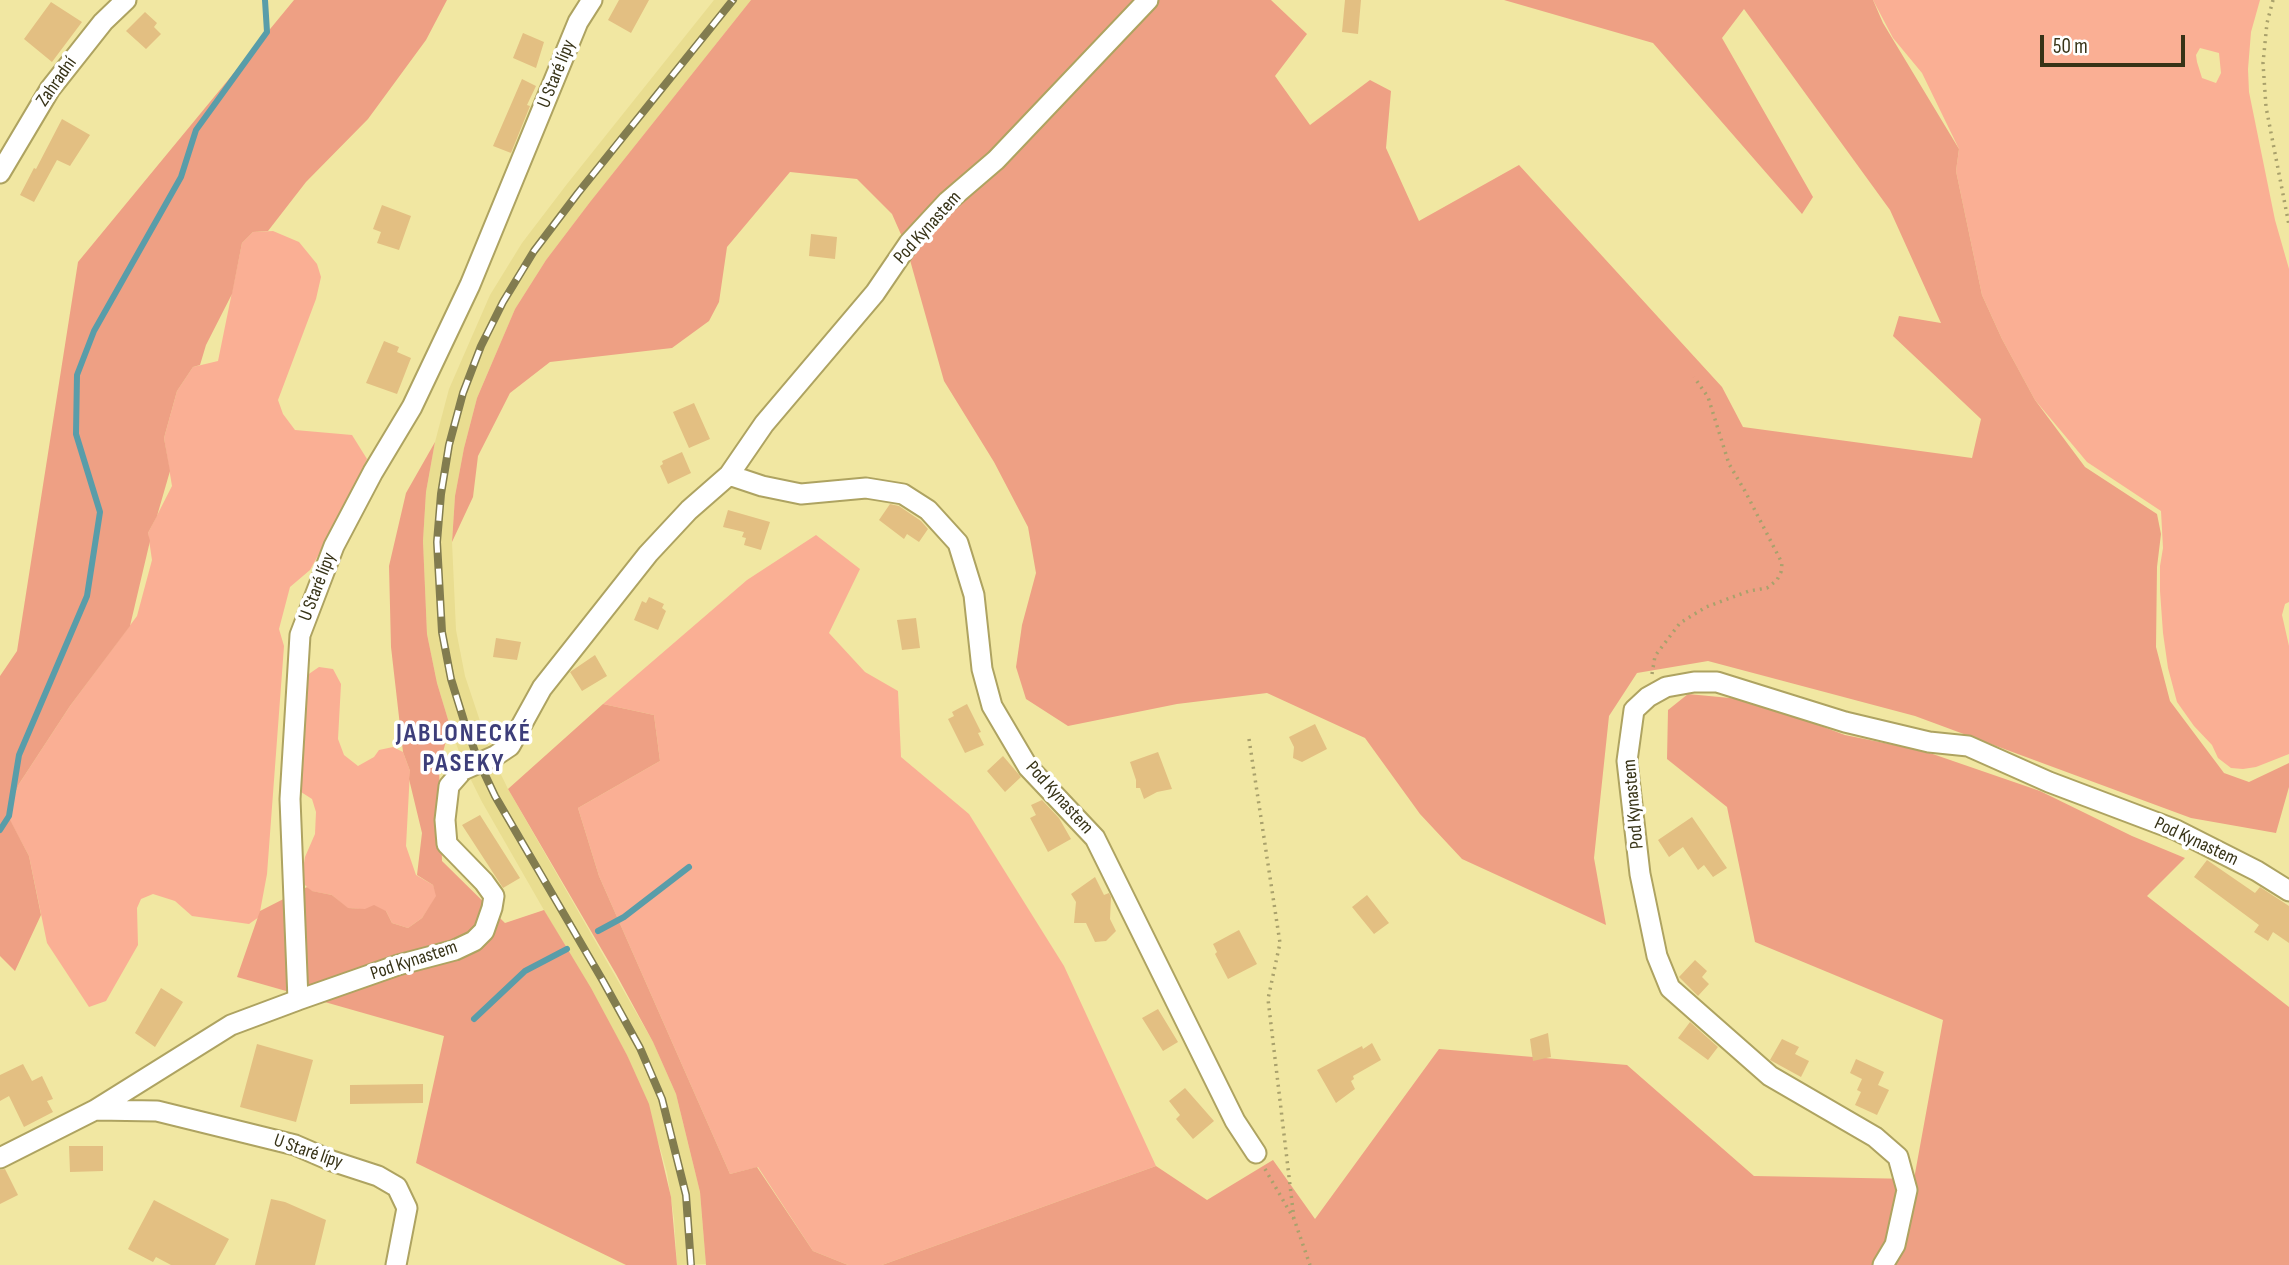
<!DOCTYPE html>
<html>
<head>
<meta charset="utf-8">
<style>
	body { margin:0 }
	#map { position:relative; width:2289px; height:1265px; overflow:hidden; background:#f1e7a2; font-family:"Sofia Sans Condensed",sans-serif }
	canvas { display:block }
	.scale { position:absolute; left:2040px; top:35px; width:145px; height:32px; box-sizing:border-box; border:4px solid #373317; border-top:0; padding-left:9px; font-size:21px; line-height:24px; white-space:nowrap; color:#373317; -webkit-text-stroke:5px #fff; paint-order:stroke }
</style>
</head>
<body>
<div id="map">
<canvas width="2289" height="1265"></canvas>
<div class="scale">50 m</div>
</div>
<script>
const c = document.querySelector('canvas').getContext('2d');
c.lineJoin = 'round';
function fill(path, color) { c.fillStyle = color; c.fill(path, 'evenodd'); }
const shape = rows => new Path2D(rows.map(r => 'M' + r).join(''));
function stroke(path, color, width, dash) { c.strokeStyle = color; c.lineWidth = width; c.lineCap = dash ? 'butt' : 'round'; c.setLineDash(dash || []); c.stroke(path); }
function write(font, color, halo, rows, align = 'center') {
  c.font = font + ' "Sofia Sans Condensed",sans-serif'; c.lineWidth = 7; c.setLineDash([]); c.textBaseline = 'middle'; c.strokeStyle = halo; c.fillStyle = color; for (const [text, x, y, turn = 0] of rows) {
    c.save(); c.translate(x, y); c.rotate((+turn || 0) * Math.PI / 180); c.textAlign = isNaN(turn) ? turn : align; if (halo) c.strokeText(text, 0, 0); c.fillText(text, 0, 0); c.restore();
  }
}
fill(shape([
	[714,0,751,0,590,202,546,260,515,309,477,398,464,448,455,496,452,542,456,630,465,676,491,754,508,789,653,1042,676,1094,700,1192,706,1264,677,1265,674,1218,667,1173,661,1151,627,1055,482,802,464,766,450,726,437,683,427,634,423,541,426,492,435,442,449,389,490,295,522,243,567,184]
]), '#e9dd90');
fill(shape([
	[1873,0,2260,0,2251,32,2248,69,2249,92,2275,220,2289,269,2289,602,2285,604,2282,615,2289,646,2289,754,2256,767,2243,769,2231,768,2218,758,2212,745,2194,726,2177,702,2168,668,2163,633,2160,591,2160,566,2163,548,2161,511,2087,462,2035,400,2002,339,1982,295,1956,171,1959,149,1922,73,1893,38],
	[2200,48,2219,53,2221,73,2216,83,2202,78,2197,62,2196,55],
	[273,231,299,242,317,264,321,277,316,299,278,400,283,414,295,430,352,435,367,459,337,522,310,570,290,587,279,629,284,646,267,874,259,917,249,924,192,916,175,901,153,894,141,899,137,908,138,945,106,1001,89,1007,47,943,29,856,7,815,19,784,70,706,137,616,152,560,148,533,172,486,164,438,177,391,193,367,218,361,242,243,253,232],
	[816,535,860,569,829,633,865,672,898,691,901,757,969,814,1064,966,1156,1166,882,1265,848,1265,813,1251,758,1167,730,1174,599,876,578,808,660,761,654,715,603,704,747,580],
	[319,667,333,669,341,684,338,739,344,755,358,766,374,757,379,750,393,747,403,752,410,771,406,846,416,875,433,885,437,896,422,918,408,928,392,923,386,911,347,908,332,895,311,891,301,881,305,857,315,834,316,812,312,799,301,792,297,759,303,678]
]), '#faaf94');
fill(shape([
	[294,0,447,0,426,40,368,119,306,182,268,231,253,232,242,243,232,294,206,345,200,365,193,367,177,391,164,438,170,471,157,516,148,533,150,541,130,626,70,706,19,784,7,814,29,856,41,915,15,971,0,956,0,676,17,651,78,262],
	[751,0,1140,0,995,153,903,239,892,214,857,179,790,172,727,247,719,302,709,321,672,348,550,362,510,393,478,456,473,497,452,542,455,496,464,448,477,398,515,309,546,260,590,202],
	[1157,0,1271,0,1307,34,1275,76,1310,125,1370,80,1391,91,1386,148,1419,221,1519,165,1722,387,1743,427,1972,458,1981,419,1893,336,1899,316,1941,323,1890,210,1744,9,1722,38,1813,197,1802,214,1653,43,1504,0,1873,0,1883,23,1959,149,1956,171,1982,295,2002,339,2035,400,2085,467,2157,514,2161,534,2157,567,2156,647,2170,701,2224,773,2249,782,2289,763,2289,787,2276,833,2191,818,1915,716,1708,661,1637,673,1609,716,1594,858,1606,925,1462,859,1420,814,1365,738,1267,693,1177,704,1068,726,1026,699,1016,667,1022,625,1036,573,1028,527,994,462,944,381,908,253],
	[435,442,426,492,423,541,427,634,437,683,450,726,439,767,442,861,505,923,544,910,591,988,627,1055,649,1104,671,1197,677,1265,626,1265,416,1163,444,1036,237,977,260,911,307,887,312,891,332,895,348,908,365,909,374,905,386,911,392,923,408,928,422,918,436,896,433,885,417,875,422,833,409,779,410,771,403,752,391,647,389,566,406,493],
	[1688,694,1751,700,1845,735,1924,751,2040,791,2132,836,2185,858,2147,896,2289,1007,2289,1265,882,1265,1156,1166,1207,1200,1273,1160,1315,1219,1439,1049,1627,1065,1754,1176,1914,1179,1943,1020,1755,942,1727,807,1667,759,1668,710],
	[603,704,654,715,660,761,578,808,599,876,730,1174,757,1167,813,1251,848,1265,706,1265,700,1192,676,1094,653,1042,616,974,508,789]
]), '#eea084');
stroke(shape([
	[0,830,9,816,19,755,87,596,100,512,76,434,77,375,94,331,181,177,196,130,267,32,265,0],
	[598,931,624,917,689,867],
	[474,1019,525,971,567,949]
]), '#599da9', 6);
fill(shape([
	[619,0,649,0,631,33,608,20],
	[1345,0,1361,0,1358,34,1342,32],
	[51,2,82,22,52,62,24,39],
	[145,12,157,23,154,27,161,34,146,49,126,31],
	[523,33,544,42,536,68,513,58],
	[522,79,536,86,527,105,530,106,511,153,493,146],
	[62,119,90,135,70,166,57,160,34,202,20,195,34,168,36,169],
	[382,205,411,216,399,250,377,243,381,232,373,229],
	[811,234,837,237,835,259,809,256],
	[384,341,399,347,397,352,411,358,397,394,366,383],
	[694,403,710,439,689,448,673,412],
	[682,452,691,473,668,484,660,466,663,464,662,461],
	[890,504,899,506,921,521,928,529,919,542,907,534,904,539,879,520],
	[728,510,770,522,761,550,744,545,746,538,742,537,744,532,723,527],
	[649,597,664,604,662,608,666,611,658,630,634,620,642,601,646,603],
	[916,618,920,648,902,650,897,620],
	[496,638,521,642,517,660,493,657],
	[595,655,607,676,582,691,570,672],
	[967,704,981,732,978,733,984,745,965,753,948,719,954,716,952,712],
	[1315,724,1327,749,1302,762,1293,758,1294,747,1289,737],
	[1158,752,1172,789,1157,792,1144,799,1140,788,1136,788,1136,780,1130,762],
	[1003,756,1021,777,1005,792,987,771],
	[1042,800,1059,818,1071,839,1048,852,1030,818,1036,815,1031,805],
	[480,815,520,878,503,888,462,825],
	[1692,817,1727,868,1713,877,1704,865,1698,870,1683,847,1669,857,1658,840],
	[2207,860,2255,893,2260,887,2289,906,2289,943,2273,932,2268,941,2254,932,2259,925,2194,877],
	[1095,877,1104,895,1109,893,1111,897,1110,919,1116,931,1106,941,1095,942,1086,923,1074,923,1076,902,1071,894],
	[1367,895,1389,923,1374,934,1352,907],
	[1239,930,1257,964,1228,979,1215,954,1217,952,1213,944],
	[1695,960,1707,971,1702,977,1709,984,1698,996,1679,977],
	[161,988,183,1002,155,1047,135,1033],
	[1158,1009,1178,1042,1163,1051,1142,1018],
	[1690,1022,1718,1047,1708,1060,1678,1038],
	[1548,1033,1551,1057,1533,1061,1530,1039],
	[1782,1039,1799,1047,1795,1054,1809,1061,1801,1077,1770,1060],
	[1372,1043,1381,1060,1353,1076,1354,1079,1351,1081,1355,1089,1336,1103,1317,1070,1362,1046,1363,1049],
	[257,1044,313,1060,296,1122,240,1107],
	[1856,1059,1884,1072,1878,1085,1889,1090,1877,1115,1855,1105,1861,1092,1857,1090,1862,1079,1850,1073],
	[23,1064,32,1081,42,1076,53,1099,47,1101,53,1112,24,1127,9,1096,0,1101,0,1075],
	[423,1084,423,1103,350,1104,350,1085],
	[1185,1088,1214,1121,1193,1139,1176,1119,1180,1115,1169,1101],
	[69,1146,103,1146,103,1171,70,1172],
	[5,1169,18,1195,0,1204,0,1170],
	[271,1199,285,1202,326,1220,315,1265,255,1265],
	[154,1200,229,1239,215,1265,171,1265,156,1257,153,1262,128,1249]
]), '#e3bf82');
const minor = shape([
	[0,173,50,89,103,22,126,0],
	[729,475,764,424,875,293,909,243,947,202,996,160,1148,0],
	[495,756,510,746,542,688,648,554,689,510,729,475,762,486,801,494,866,488,903,494,928,510,958,543,974,595,982,669,992,706,1028,767,1095,838,1235,1121,1256,1153],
	[298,1000,398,965,455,950,474,941,484,931,492,908,494,896,484,882,447,844,445,820,449,786,463,770],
	[96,1110,157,1111,295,1145,332,1161,378,1176,397,1187,407,1208,396,1265],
	[0,1158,95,1110,231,1025,298,1000,290,799,300,635,334,546,373,472,412,407,470,285,578,22,592,0],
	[1883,1265,1895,1245,1907,1190,1898,1157,1875,1137,1770,1076,1670,988,1657,956,1640,874,1627,761,1634,710,1648,697,1666,687,1694,682,1717,682,1845,722,1929,742,1968,746,2049,782,2176,830,2257,871,2289,891]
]);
stroke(minor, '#aea361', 23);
stroke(shape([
	[2273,0,2267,23,2263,63,2266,107,2289,225],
	[1652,674,1655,656,1680,623,1706,607,1749,591,1767,588,1777,580,1781,572,1782,563,1745,491,1729,464,1708,397,1694,377],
	[1249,739,1280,943,1268,999,1294,1219],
	[1265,1169,1294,1219,1310,1265]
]), '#a9a16c', 3.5, [2, 5]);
stroke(minor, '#fff', 19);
const rail = shape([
	[691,1265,686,1195,662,1099,640,1048,603,981,495,796,478,760,464,721,451,679,442,632,437,542,441,494,449,445,463,393,481,346,503,302,534,251,578,193,733,0]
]);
stroke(rail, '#827c4f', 8);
stroke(rail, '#fff', 5, [16]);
const minorBridge = shape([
	[463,770,495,756]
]);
stroke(minorBridge, '#aea361', 23, []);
stroke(minorBridge, '#fff', 19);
write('19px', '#373317', '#fff', [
	["U Staré lípy",557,74,-68],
	["Zahradní",57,82,-55],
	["Pod Kynastem",928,228,-48],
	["U Staré lípy",318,587,-69],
	["Pod Kynastem",1059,798,48],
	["Pod Kynastem",1634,804,-95],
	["Pod Kynastem",2196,842,25],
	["Pod Kynastem",414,961,-18],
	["U Staré lípy",308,1152,19]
]);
c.letterSpacing = '2px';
write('bold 26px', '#3d3e7a', '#fff', [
	["JABLONECKÉ",464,734],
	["PASEKY",464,764]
]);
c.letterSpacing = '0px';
</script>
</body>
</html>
